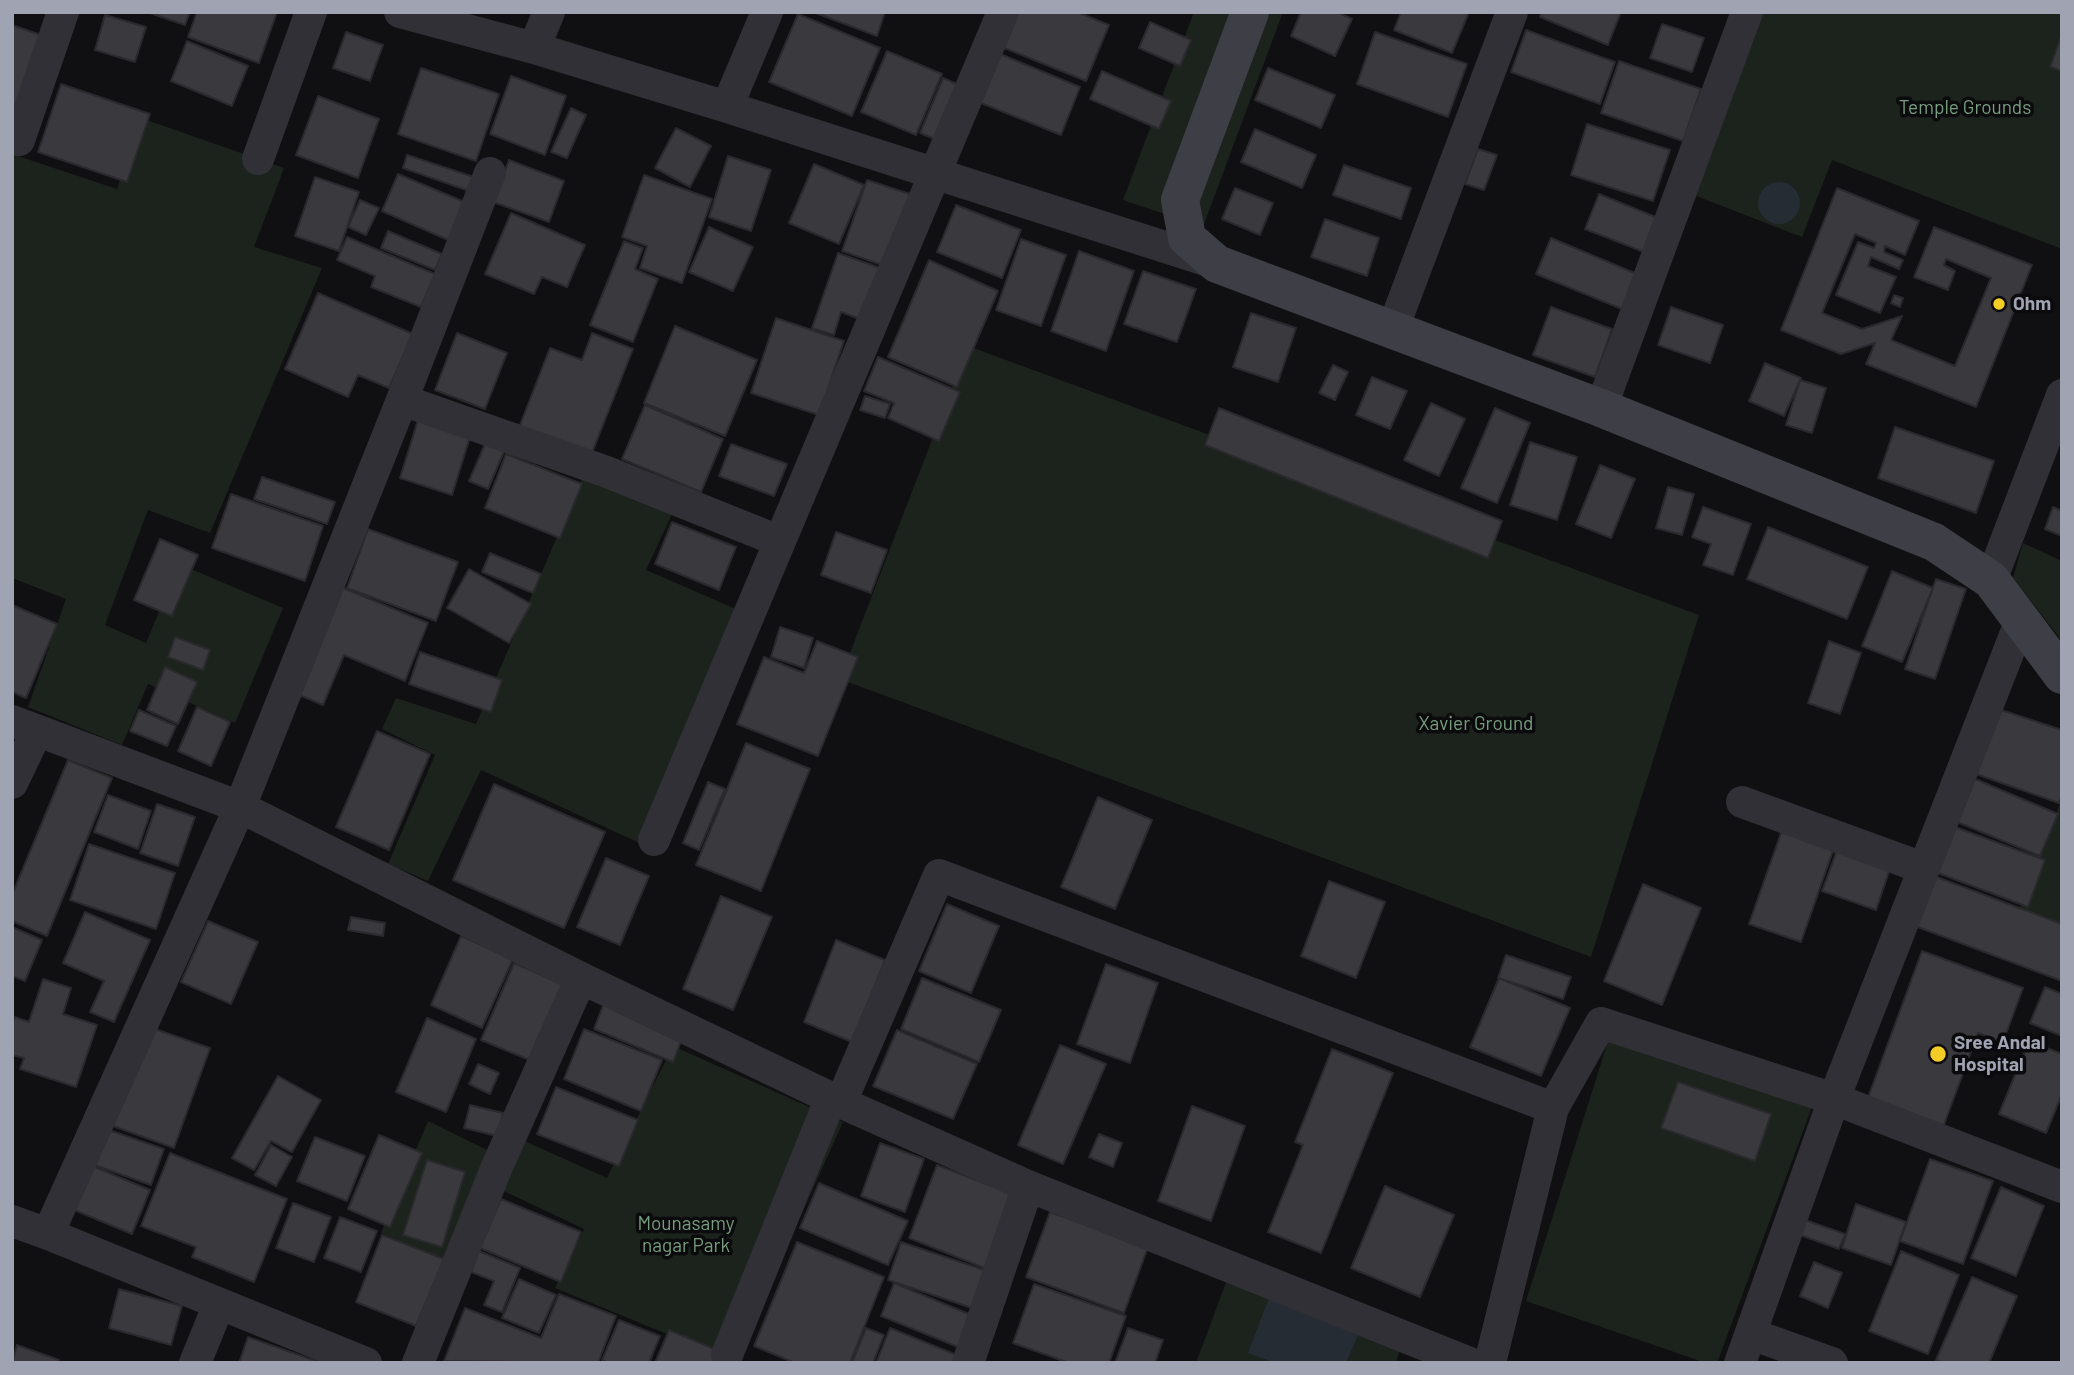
<!DOCTYPE html>
<html>
<head>
<meta charset="utf-8">
<style>
	body { margin:0 }
	#map { position:relative; width:2074px; height:1375px; overflow:hidden; background:#100f11; font-family:Barlow,sans-serif }
	canvas { display:block }
	.frame { position:absolute; inset:0; border:14px solid #a0a3b2; pointer-events:none }
</style>
</head>
<body>
<div id="map">
<canvas width="2074" height="1375"></canvas>
<div class="frame"></div>
</div>
<script>
const c = document.querySelector('canvas').getContext('2d');
c.lineJoin = 'round';
function fill(path, color) { c.fillStyle = color; c.fill(path, 'evenodd'); }
const shape = rows => new Path2D(rows.map(r => 'M' + r).join(''));
function stroke(path, color, width, dash) { c.strokeStyle = color; c.lineWidth = width; c.lineCap = dash ? 'butt' : 'round'; c.setLineDash(dash || []); c.stroke(path); }
function write(font, color, halo, rows, align = 'center') {
  c.font = font + ' Barlow,sans-serif'; c.lineWidth = 7; c.setLineDash([]); c.textBaseline = 'middle'; c.strokeStyle = halo; c.fillStyle = color; for (const [text, x, y, turn = 0] of rows) {
    c.save(); c.translate(x, y); c.rotate((+turn || 0) * Math.PI / 180); c.textAlign = isNaN(turn) ? turn : align; if (halo) c.strokeText(text, 0, 0); c.fillText(text, 0, 0); c.restore();
  }
}
fill(shape([
	[1194,12,1283,12,1203,227,1123,200],
	[1763,12,2062,12,2062,249,1832,160,1802,237,1696,196],
	[141,118,284,168,254,247,322,268,210,533,148,510,105,625,146,643,179,564,283,608,235,723,148,684,122,745,28,707,66,599,12,578,12,154,117,189],
	[968,346,1699,615,1591,957,840,679],
	[585,472,673,512,646,570,743,612,646,846,481,770,428,881,388,864,435,755,382,729,396,698,476,724],
	[2023,543,2062,561,2062,641,2013,578],
	[2062,798,2062,934,2017,915],
	[1609,1038,1812,1107,1717,1363,1706,1363,1526,1301],
	[673,1046,843,1122,735,1362,555,1288,584,1229,504,1191,468,1274,381,1233,428,1121,491,1152,502,1131,607,1178],
	[1228,1277,1401,1346,1396,1363,1196,1363]
]), '#1c231d');
fill(shape([
	'1758 203a21 21 0 1 1 42 0a21 21 0 1 1-42 0Z',
	[1269,1298,1358,1335,1346,1363,1276,1363,1248,1353]
]), '#262c34');
const building = shape([
	[147,12,190,12,185,25,147,12],
	[197,12,277,12,259,63,188,37,197,12],
	[813,12,885,12,877,36,813,12],
	[1016,12,1077,12,1109,25,1086,81,1002,47,1016,12],
	[1301,12,1337,12,1352,19,1335,56,1291,36,1301,12],
	[1401,12,1469,12,1452,53,1394,30,1401,12],
	[1541,12,1621,12,1608,45,1540,17,1541,12],
	[798,14,880,48,852,116,769,82,798,14],
	[105,15,146,27,135,62,95,50,105,15],
	[1150,22,1191,40,1180,66,1139,48,1150,22],
	[1662,24,1704,38,1692,72,1650,58,1662,24],
	[12,25,41,35,12,115,12,25],
	[1526,30,1615,62,1600,104,1511,72,1526,30],
	[346,32,383,45,370,81,333,68,346,32],
	[1375,32,1467,64,1448,117,1357,84,1375,32],
	[2062,34,2062,71,2050,67,2062,34],
	[187,41,248,66,232,106,171,81,187,41],
	[887,51,942,74,916,135,861,112,887,51],
	[1000,54,1080,87,1061,135,981,103,1000,54],
	[1619,61,1701,89,1683,141,1601,113,1619,61],
	[421,68,499,94,476,161,398,134,421,68],
	[1268,68,1335,95,1321,128,1255,100,1268,68],
	[1102,71,1171,101,1159,129,1090,99,1102,71],
	[511,76,566,96,545,155,490,134,511,76],
	[943,78,959,85,937,140,920,133,943,78],
	[61,84,150,114,127,182,38,152,61,84],
	[318,96,379,119,358,178,296,155,318,96],
	[571,108,586,115,567,158,551,152,571,108],
	[1587,124,1670,150,1653,201,1571,175,1587,124],
	[676,128,711,146,690,187,655,168,676,128],
	[1255,129,1316,155,1302,188,1241,162,1255,129],
	[1478,149,1497,155,1484,190,1465,184,1478,149],
	[407,155,474,177,469,191,403,168,407,155],
	[728,156,771,170,751,231,709,217,728,156],
	[509,160,564,181,549,222,493,202,509,160],
	[814,164,864,185,839,244,789,223,814,164],
	[1344,165,1411,188,1401,219,1333,195,1344,165],
	[398,174,474,206,457,244,382,211,398,174],
	[644,175,712,199,682,283,640,268,647,246,622,237,644,175],
	[315,177,359,192,339,251,295,236,315,177],
	[867,180,910,194,885,266,842,251,867,180],
	[1235,188,1273,203,1260,235,1222,219,1235,188],
	[1837,188,1919,221,1905,255,1885,246,1884,252,1903,260,1899,269,1871,257,1868,266,1896,277,1880,313,1836,295,1858,242,1874,248,1876,243,1855,234,1822,313,1862,329,1902,316,1891,340,1955,366,1991,278,1946,259,1944,265,1955,271,1948,290,1914,277,1934,227,2032,265,1976,407,1866,364,1875,343,1841,354,1781,330,1837,188],
	[1599,194,1658,218,1644,252,1585,229,1599,194],
	[360,200,379,208,366,235,348,227,360,200],
	[956,205,1021,230,1002,278,937,252,956,205],
	[511,213,585,245,567,287,542,277,534,294,485,274,511,213],
	[1325,219,1379,238,1367,276,1311,257,1325,219],
	[709,227,753,247,733,291,689,272,709,227],
	[388,231,442,254,435,270,381,248,388,231],
	[347,237,435,274,421,307,371,287,375,276,337,260,347,237],
	[1551,238,1637,274,1622,309,1536,274,1551,238],
	[1021,239,1066,255,1041,326,996,310,1021,239],
	[624,241,643,248,635,269,658,279,633,342,590,325,624,241],
	[1079,251,1134,271,1106,351,1051,331,1079,251],
	[838,253,886,270,868,322,841,312,834,335,812,328,838,253],
	[929,260,998,291,957,387,888,357,929,260],
	[1143,271,1196,289,1177,342,1124,324,1143,271],
	[318,293,413,334,389,388,358,375,348,397,285,369,318,293],
	[1894,295,1903,298,1900,307,1891,303,1894,295],
	[1551,307,1612,329,1595,377,1533,355,1551,307],
	[1671,307,1723,325,1710,363,1658,345,1671,307],
	[1251,313,1296,328,1278,382,1233,367,1251,313],
	[776,318,844,341,819,415,751,393,776,318],
	[675,326,757,360,725,436,644,403,675,326],
	[457,333,507,353,485,409,435,390,457,333],
	[592,333,633,349,590,458,518,430,550,348,582,360,592,333],
	[878,357,960,392,939,441,888,418,894,403,864,391,878,357],
	[1765,363,1801,378,1784,416,1749,401,1765,363],
	[1333,365,1348,372,1335,400,1319,393,1333,365],
	[1372,377,1407,391,1390,429,1356,415,1372,377],
	[1800,380,1826,388,1812,433,1786,425,1800,380],
	[865,396,890,404,885,418,860,410,865,396],
	[1431,403,1465,419,1439,476,1404,460,1431,403],
	[645,405,723,439,701,492,622,459,645,405],
	[1219,408,1502,521,1488,558,1205,445,1219,408],
	[1495,408,1530,423,1497,503,1461,488,1495,408],
	[418,420,470,437,452,495,400,478,418,420],
	[1895,427,1994,461,1976,513,1878,478,1895,427],
	[487,439,506,447,488,489,469,481,487,439],
	[1530,442,1577,457,1557,520,1510,505,1530,442],
	[731,444,787,464,774,496,719,476,731,444],
	[506,454,582,484,560,538,485,508,506,454],
	[1600,465,1635,479,1611,538,1576,524,1600,465],
	[262,477,335,502,327,524,254,499,262,477],
	[1668,487,1694,494,1682,535,1656,528,1668,487],
	[231,494,323,526,305,581,212,548,231,494],
	[1703,507,1751,524,1733,575,1703,565,1711,544,1692,537,1703,507],
	[2053,507,2062,511,2062,536,2045,529,2053,507],
	[672,522,736,547,719,590,655,564,672,522],
	[1768,527,1868,567,1847,619,1747,579,1768,527],
	[368,529,458,562,436,621,347,588,368,529],
	[836,532,887,550,871,593,821,575,836,532],
	[160,539,198,555,172,616,134,600,160,539],
	[490,553,541,574,533,593,482,572,490,553],
	[469,569,531,604,509,643,447,608,469,569],
	[1892,571,1933,588,1902,662,1862,646,1892,571],
	[1936,579,1966,589,1935,679,1905,669,1936,579],
	[341,587,428,623,405,681,344,655,323,705,297,694,341,587],
	[12,605,57,624,26,698,12,692,12,605],
	[780,627,813,638,804,668,771,657,780,627],
	[175,637,210,650,203,670,168,657,175,637],
	[817,641,858,657,818,756,737,724,764,657,804,673,817,641],
	[1829,641,1861,653,1840,714,1808,703,1829,641],
	[420,652,502,680,491,712,409,684,420,652],
	[165,667,197,682,178,724,147,710,165,667],
	[197,707,230,722,211,766,178,751,197,707],
	[1992,707,2062,730,2062,796,2059,803,1970,772,1992,707],
	[139,710,176,726,167,746,130,731,139,710],
	[377,731,430,754,389,850,336,827,377,731],
	[746,743,810,769,761,891,696,865,746,743],
	[68,760,112,778,47,936,12,921,12,895,68,760],
	[1975,779,2058,814,2040,856,1957,822,1975,779],
	[708,782,725,789,699,850,683,843,708,782],
	[494,784,605,832,564,928,453,880,494,784],
	[108,795,151,811,138,849,94,832,108,795],
	[1098,797,1152,820,1115,909,1061,887,1098,797],
	[157,804,195,817,178,866,140,853,157,804],
	[1955,827,2045,860,2028,907,1938,873,1955,827],
	[1782,830,1834,848,1801,942,1749,924,1782,830],
	[1840,842,1893,860,1876,910,1822,891,1840,842],
	[89,844,175,873,156,929,70,900,89,844],
	[606,858,649,876,620,945,577,927,606,858],
	[1934,876,2062,924,2062,981,1915,926,1934,876],
	[1329,881,1385,902,1356,978,1301,956,1329,881],
	[1643,884,1701,908,1662,1005,1604,981,1643,884],
	[721,896,772,917,733,1010,683,989,721,896],
	[947,904,999,926,971,993,919,971,947,904],
	[85,912,150,940,114,1022,90,1012,104,981,63,963,85,912],
	[351,917,385,923,383,936,348,930,351,917],
	[208,921,258,942,231,1004,181,982,208,921],
	[12,927,42,940,25,981,12,976,12,927],
	[461,936,513,959,482,1028,431,1005,461,936],
	[836,940,885,960,852,1042,804,1022,836,940],
	[1922,951,2023,988,2003,1042,1978,1033,1942,1130,1866,1103,1922,951],
	[1506,955,1571,977,1563,999,1498,978,1506,955],
	[514,963,565,985,532,1061,481,1040,514,963],
	[1106,964,1158,983,1130,1063,1077,1044,1106,964],
	[922,978,1001,1010,979,1062,901,1029,922,978],
	[1499,978,1570,1008,1541,1076,1470,1047,1499,978],
	[43,979,71,988,63,1014,97,1025,76,1087,20,1069,24,1058,12,1055,12,1025,15,1017,29,1022,43,979],
	[2045,987,2062,994,2062,1036,2030,1023,2045,987],
	[604,1003,683,1036,673,1062,594,1029,604,1003],
	[427,1018,476,1039,446,1112,396,1092,427,1018],
	[149,1027,210,1048,174,1148,113,1126,149,1027],
	[584,1029,662,1060,641,1111,564,1079,584,1029],
	[897,1030,977,1064,953,1119,873,1086,897,1030],
	[2029,1041,2062,1054,2062,1094,2046,1133,1999,1114,2029,1041],
	[1060,1045,1106,1064,1063,1164,1018,1145,1060,1045],
	[1332,1049,1393,1073,1321,1253,1268,1232,1303,1145,1295,1142,1332,1049],
	[478,1064,499,1073,490,1094,469,1084,478,1064],
	[278,1076,321,1100,292,1152,271,1141,254,1170,232,1158,278,1076],
	[1678,1082,1771,1114,1755,1161,1661,1128,1678,1082],
	[556,1087,638,1120,619,1166,537,1134,556,1087],
	[470,1105,503,1113,497,1136,464,1128,470,1105],
	[1192,1106,1245,1126,1211,1221,1158,1201,1192,1106],
	[106,1129,164,1149,151,1185,94,1165,106,1129],
	[1099,1134,1122,1143,1113,1167,1089,1157,1099,1134],
	[379,1135,422,1153,390,1227,348,1209,379,1135],
	[315,1137,365,1156,347,1201,297,1181,315,1137],
	[880,1143,924,1159,905,1212,861,1196,880,1143],
	[271,1145,292,1157,276,1186,255,1175,271,1145],
	[170,1153,287,1199,254,1282,192,1257,196,1247,141,1226,170,1153],
	[1930,1159,1993,1181,1963,1264,1900,1241,1930,1159],
	[427,1160,465,1172,442,1247,403,1235,427,1160],
	[90,1165,150,1190,132,1234,72,1209,90,1165],
	[937,1165,1021,1197,992,1271,909,1238,937,1165],
	[819,1183,908,1221,888,1265,800,1228,819,1183],
	[1385,1186,1454,1215,1420,1297,1351,1268,1385,1186],
	[2001,1187,2044,1206,2016,1276,1971,1258,2001,1187],
	[501,1199,581,1232,561,1282,480,1248,501,1199],
	[293,1203,331,1217,314,1262,276,1248,293,1203],
	[1856,1204,1906,1222,1891,1265,1842,1248,1856,1204],
	[1050,1212,1148,1247,1124,1313,1026,1277,1050,1212],
	[340,1217,377,1231,361,1272,324,1258,340,1217],
	[1805,1220,1845,1234,1839,1249,1800,1235,1805,1220],
	[382,1235,444,1259,416,1326,356,1302,382,1235],
	[797,1242,884,1277,850,1363,795,1363,754,1346,797,1242],
	[901,1242,990,1272,978,1310,888,1280,901,1242],
	[479,1251,520,1268,502,1312,484,1305,494,1281,471,1272,479,1251],
	[1901,1251,1959,1275,1928,1354,1869,1331,1901,1251],
	[1814,1262,1842,1273,1828,1308,1800,1296,1814,1262],
	[1972,1277,2017,1296,1989,1363,1944,1363,1936,1360,1972,1277],
	[519,1279,556,1295,539,1333,502,1318,519,1279],
	[894,1283,981,1319,968,1351,881,1316,894,1283],
	[1034,1284,1126,1316,1109,1363,1069,1363,1013,1343,1034,1284],
	[119,1289,182,1306,171,1345,109,1328,119,1289],
	[559,1294,616,1316,598,1363,444,1361,465,1308,541,1338,559,1294],
	[619,1320,660,1336,649,1363,608,1363,602,1360,619,1320],
	[866,1328,884,1335,873,1363,852,1363,866,1328],
	[890,1328,964,1358,963,1363,876,1363,890,1328],
	[1128,1328,1163,1340,1155,1363,1115,1363,1128,1328],
	[669,1330,726,1354,723,1363,655,1363,669,1330],
	[248,1337,319,1362,319,1363,239,1363,248,1337],
	[17,1345,59,1360,58,1363,12,1363,17,1345]
]);
fill(building, '#3a393e');
stroke(building, '#2a292d', 2);
stroke(shape([
	[400,12,534,48,727,107,1215,263],
	[534,48,549,12],
	[727,107,767,12],
	[19,140,63,12],
	[258,159,311,12],
	[1392,331,1512,12],
	[402,400,490,173],
	[1601,408,1747,12],
	[1991,580,2062,395],
	[12,721,240,807,581,978,831,1098,1028,1186,1470,1363],
	[12,783,37,731],
	[1742,802,1923,868],
	[654,840,1003,12],
	[841,1102,939,875,1553,1108],
	[12,1221,48,1234],
	[1751,1334,1832,1363],
	[727,1355,831,1098],
	[195,1363,219,1304],
	[366,1363,48,1234,240,807,402,400,607,472,779,541],
	[418,1363,496,1169,581,978],
	[968,1363,1028,1186],
	[1490,1363,1553,1108,1601,1023,1834,1099,2062,1187],
	[1740,1363,1834,1099,2021,620]
]), '#303036', 32);
stroke(shape([
	[1250,12,1180,200,1187,238,1217,264,1601,408,1934,542,1991,580,2062,675]
]), '#3e3f46', 38);
for (const [x, y, r, color] of [
	[1999,304,7,"#f3cd25"],
	[1938,1054,9,"#f3cd25"]
]) { const dot = new Path2D(); dot.arc(x, y, r, 0, 2 * Math.PI); c.fillStyle = color; c.fill(dot); stroke(dot, '#0b0a0c', 2.5); }
write('19px', '#779e7f', '#0b0a0c', [
	["Temple Grounds",1965,108],
	["Xavier Ground",1476,724],
	["Mounasamy",686,1224],
	["nagar Park",686,1246]
]);
write('bold 19px', '#a0a3b2', '#0b0a0c', [
	["Ohm",2013,304],
	["Sree Andal",1954,1043],
	["Hospital",1954,1065]
], 'left');
</script>
</body>
</html>
